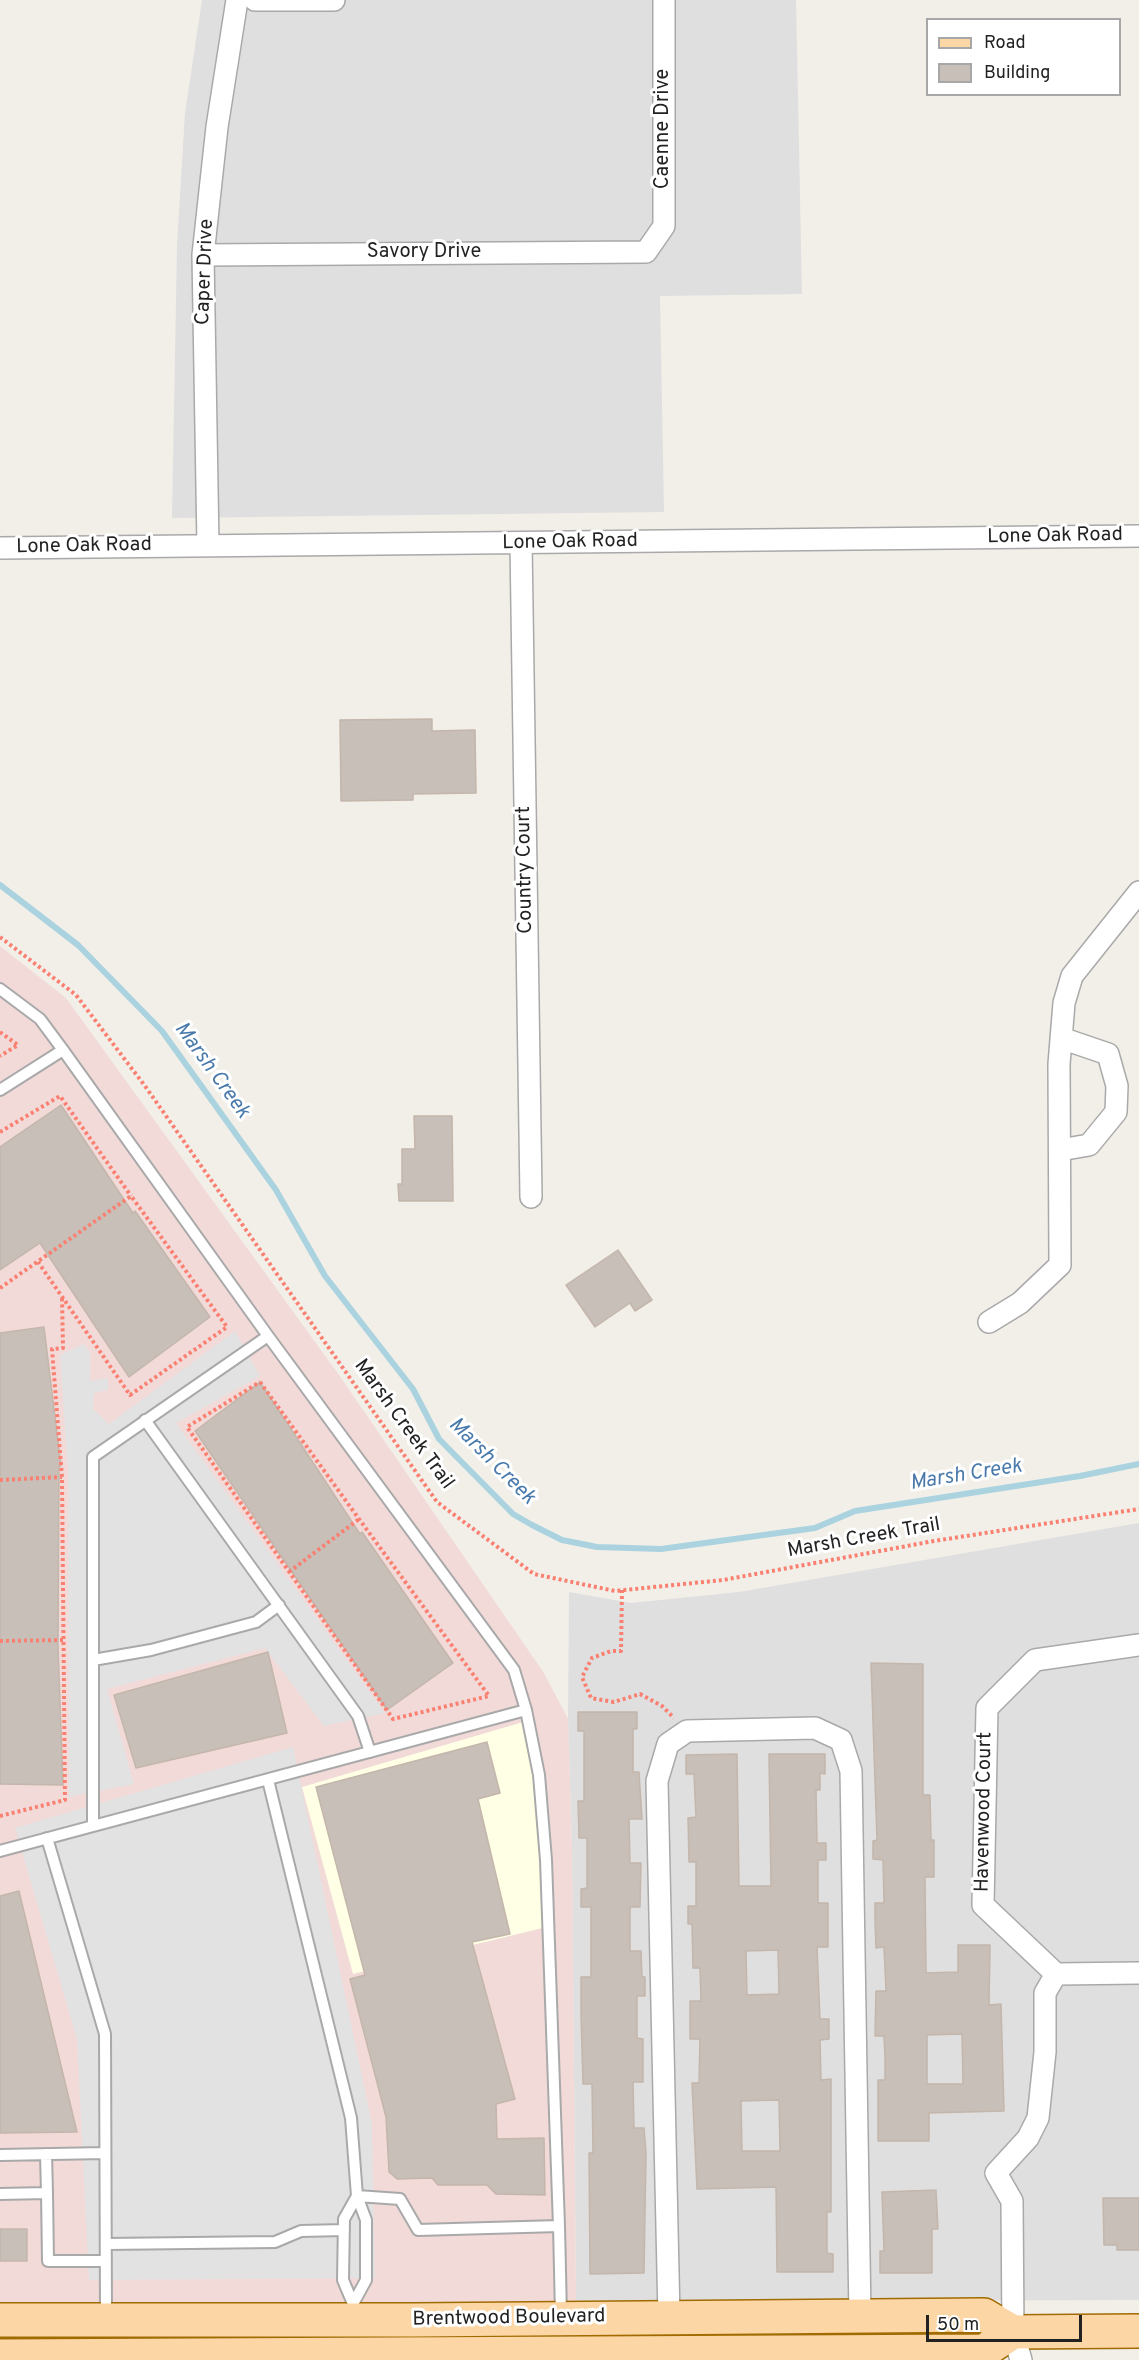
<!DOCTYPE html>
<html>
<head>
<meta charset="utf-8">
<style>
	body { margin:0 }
	#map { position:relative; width:1139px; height:2360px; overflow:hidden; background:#f2efe9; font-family:Overpass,sans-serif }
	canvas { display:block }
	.legend { position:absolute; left:926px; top:18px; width:195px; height:78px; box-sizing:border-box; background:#fff; border:2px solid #a7a7a7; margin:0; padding:8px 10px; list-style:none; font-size:18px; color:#222 }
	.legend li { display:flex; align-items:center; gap:12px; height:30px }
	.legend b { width:30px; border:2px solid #a7a7a7 }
	.scale { position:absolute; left:926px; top:2315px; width:156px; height:27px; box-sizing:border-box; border:3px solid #222; border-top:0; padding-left:8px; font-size:18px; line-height:21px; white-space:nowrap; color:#222; -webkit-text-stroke:4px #fff; paint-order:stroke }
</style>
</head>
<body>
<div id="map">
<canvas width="1139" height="2360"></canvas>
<ul class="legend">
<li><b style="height:8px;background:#fcd6a4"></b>Road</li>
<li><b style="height:16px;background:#c7bfb8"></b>Building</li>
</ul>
<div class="scale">50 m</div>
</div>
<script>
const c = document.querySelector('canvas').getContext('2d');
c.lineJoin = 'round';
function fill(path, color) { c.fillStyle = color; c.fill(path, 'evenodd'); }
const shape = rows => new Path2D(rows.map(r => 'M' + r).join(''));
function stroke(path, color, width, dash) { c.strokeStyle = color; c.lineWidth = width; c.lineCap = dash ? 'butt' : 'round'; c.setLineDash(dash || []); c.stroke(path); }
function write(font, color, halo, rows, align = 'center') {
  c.font = font + ' Overpass,sans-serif'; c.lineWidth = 6; c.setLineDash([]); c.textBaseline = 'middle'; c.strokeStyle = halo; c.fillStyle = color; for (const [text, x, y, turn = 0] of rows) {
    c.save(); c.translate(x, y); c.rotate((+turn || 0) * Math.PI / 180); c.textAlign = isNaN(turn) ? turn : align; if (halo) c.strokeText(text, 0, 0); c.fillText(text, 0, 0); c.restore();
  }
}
fill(shape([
	[202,0,796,0,802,294,660,296,664,512,172,518,177,245,185,113],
	[1139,1523,1139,2300,576,2302,572,1850,568,1719,569,1592,631,1603,739,1592]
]), '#e0dfdf');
fill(shape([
	[0,946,66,998,339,1375,544,1673,568,1719,572,1850,576,2302,0,2312]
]), '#f2dad9');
fill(shape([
	[523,1722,540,1808,555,1925,353,1974,302,1787]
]), '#ffffe5');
fill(shape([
	[235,1331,260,1376,176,1423,385,1713,324,1726,265,1648,107,1689,134,1784,69,1797,68,1473,60,1355,84,1344,90,1352,90,1381,108,1378,108,1390,94,1393,93,1409,109,1424],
	[293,1747,372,2124,375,2278,89,2280,77,2039,15,1828]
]), '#e2e2e2');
stroke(shape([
	[0,885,78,945,162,1031,276,1190,325,1276,413,1389,439,1439,513,1514,532,1525,562,1540,597,1547,661,1549,815,1528,855,1511,1080,1476,1139,1464]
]), '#aad3df', 6);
const building = shape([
	[432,719,432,731,475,730,476,793,413,794,413,800,341,801,340,720,432,719],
	[61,1105,133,1213,135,1211,210,1317,129,1377,40,1243,0,1270,0,1147,61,1105],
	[414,1116,452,1116,453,1201,399,1201,398,1184,402,1184,402,1149,415,1149,414,1116],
	[618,1250,652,1300,635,1311,630,1303,595,1327,566,1285,618,1250],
	[44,1327,61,1466,59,1466,58,1646,63,1785,0,1784,0,1333,44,1327],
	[260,1382,360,1534,362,1532,453,1663,387,1710,195,1431,260,1382],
	[268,1652,287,1733,136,1768,114,1695,268,1652],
	[871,1663,923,1664,923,1795,930,1795,931,1840,934,1840,934,1877,925,1877,926,1973,958,1972,958,1945,990,1945,989,2005,1001,2004,1004,2111,929,2113,929,2141,878,2141,878,2080,885,2080,885,2057,884,2036,875,2036,876,1991,886,1991,884,1947,876,1948,875,1921,875,1903,884,1903,883,1860,873,1859,873,1841,877,1840,871,1663],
	[962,2034,963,2084,927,2084,927,2035,962,2034],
	[578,1712,637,1712,637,1729,633,1729,633,1772,639,1772,642,1819,629,1819,630,1863,641,1863,640,1907,630,1907,630,1951,641,1951,642,1977,645,1977,645,1996,637,1996,637,2038,643,2039,643,2082,633,2082,634,2128,644,2128,646,2153,644,2273,590,2274,589,2153,593,2153,592,2084,583,2084,581,2014,581,1977,591,1977,591,1907,581,1907,581,1889,587,1888,587,1838,579,1838,578,1801,584,1801,584,1731,578,1731,578,1712],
	[487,1742,500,1793,478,1799,510,1934,472,1942,515,2099,496,2104,497,2139,544,2138,545,2195,496,2194,487,2185,438,2185,432,2178,397,2179,389,2172,386,2117,350,1979,365,1975,316,1787,487,1742],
	[737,1754,739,1886,771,1886,769,1754,825,1754,825,1774,820,1773,820,1790,816,1790,817,1843,826,1843,826,1860,818,1860,818,1903,828,1903,828,1947,817,1947,820,2019,829,2019,829,2039,820,2040,821,2080,831,2079,831,2212,827,2212,827,2253,833,2254,833,2272,777,2272,776,2187,697,2189,692,2083,699,2083,700,2039,690,2039,690,2001,701,2001,700,1968,693,1968,692,1924,688,1924,688,1906,696,1906,696,1862,689,1862,688,1818,696,1817,694,1774,686,1774,686,1755,737,1754],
	[778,1950,779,1994,747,1995,746,1951,778,1950],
	[779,2100,780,2151,742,2151,741,2101,779,2100],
	[19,1891,77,2132,0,2133,0,1896,19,1891],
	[936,2190,938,2229,932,2229,932,2273,880,2273,880,2251,884,2251,882,2192,936,2190],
	[1103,2198,1139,2198,1139,2250,1117,2250,1117,2245,1104,2245,1103,2198],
	[0,2229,27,2229,27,2261,0,2261,0,2229]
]);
fill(building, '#c7bfb8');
stroke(building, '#c4b6ab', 1.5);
const service = shape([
	[0,989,40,1019,63,1050,268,1336,514,1670,526,1710,539,1775,546,1860,559,2226,418,2230,400,2199,357,2196],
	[0,1090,63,1050],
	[145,1420,358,1716,370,1752],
	[93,1660,151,1650,256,1622,279,1605],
	[268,1780,351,2118,357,2196,366,2220,366,2280,354,2302],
	[93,1826,93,1457,268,1336],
	[47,1838,105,2034,106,2317],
	[0,1851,526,1710],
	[46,2154,47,2193],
	[0,2155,105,2153],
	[0,2194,47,2193,48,2261,106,2261],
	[559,2226,561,2315],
	[106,2244,275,2242,301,2231,344,2230],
	[354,2306,343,2280,344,2219,357,2196]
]);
const minor = shape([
	[255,0,334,0],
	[203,255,646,252,664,226,664,0],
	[521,543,531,1197],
	[208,546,203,255,217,127,237,0],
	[0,548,1139,536],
	[1060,1150,1089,1145,1116,1112,1117,1086,1108,1054,1061,1038],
	[989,1322,1020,1303,1060,1265,1059,1064,1064,1003,1072,976,1139,892],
	[1139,1645,1035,1660,987,1708,983,1905,1056,1974,1139,1973],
	[669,2317,657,1781,668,1744,687,1731,815,1728,841,1740,851,1771,860,2315],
	[1021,2360,1013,2332,1012,2201,996,2173,1028,2138,1038,2118,1045,2052,1045,1993,1056,1974]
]);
const primary = shape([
	[0,2320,414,2320,984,2315,1013,2332],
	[0,2356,984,2351,1013,2332,1139,2331]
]);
stroke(service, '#a9a9a9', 14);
stroke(minor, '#a9a9a9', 24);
stroke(primary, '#a06b00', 36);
stroke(shape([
	[0,937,76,995,145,1086,437,1502,534,1574,615,1591,723,1580,934,1541,1139,1509],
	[0,1032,18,1045,0,1056],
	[0,1132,60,1096,131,1196],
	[0,1288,131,1196,227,1327,130,1395,38,1262],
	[260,1382,359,1519,489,1696,393,1719,187,1427,260,1382],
	[0,1480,62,1477],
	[289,1572,359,1519],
	[622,1590,621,1651,611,1651,592,1658,582,1677,591,1698,614,1702,640,1694,662,1706,674,1718],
	[0,1641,64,1640],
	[0,1816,65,1800,62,1477,52,1349,63,1348,62,1297]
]), '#fa8072', 4, [3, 3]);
stroke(service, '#fff', 10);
stroke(minor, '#fff', 21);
stroke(primary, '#fcd6a4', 33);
write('20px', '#222', '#fff', [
	["Caenne Drive",664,129,-90],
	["Savory Drive",424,253],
	["Caper Drive",206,272,-88],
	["Lone Oak Road",1055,537,-1],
	["Lone Oak Road",570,543,-1],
	["Lone Oak Road",84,547,-1],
	["Country Court",526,870,-91],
	["Marsh Creek Trail",403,1425,54],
	["Marsh Creek Trail",864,1539,-10],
	["Havenwood Court",985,1812,-89],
	["Brentwood Boulevard",509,2319,-1]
]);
write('italic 21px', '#4a7aab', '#fff', [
	["Marsh Creek",211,1071,54],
	["Marsh Creek",491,1462,45],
	["Marsh Creek",966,1476,-9]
]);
</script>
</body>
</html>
